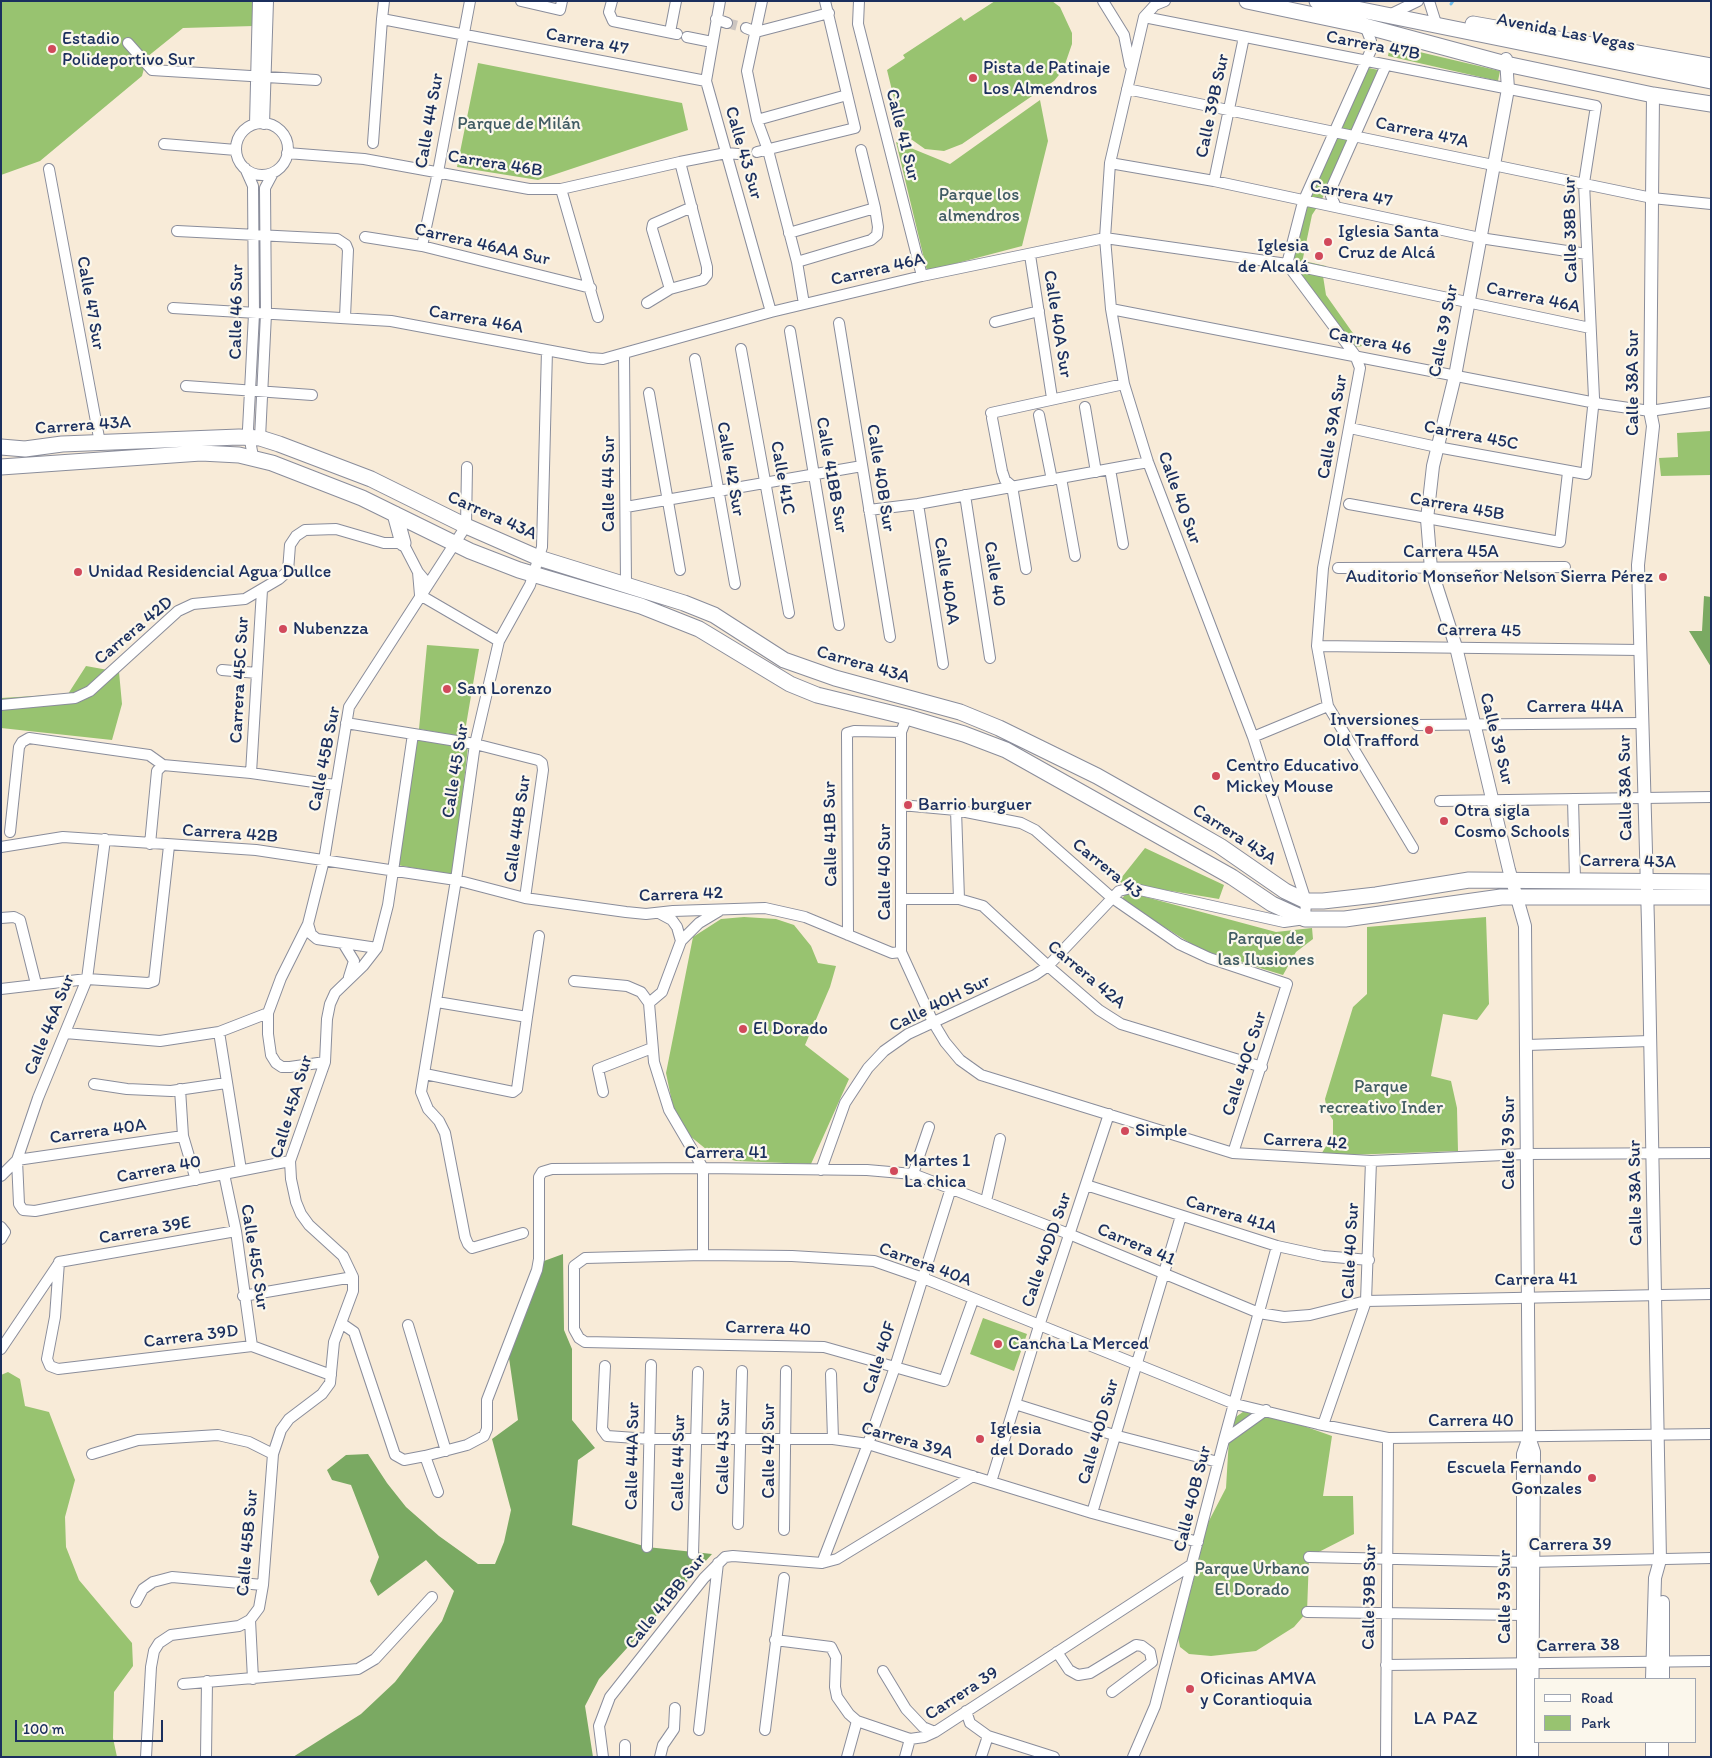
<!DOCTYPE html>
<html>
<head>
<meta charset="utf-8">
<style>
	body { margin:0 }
	#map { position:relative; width:1712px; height:1758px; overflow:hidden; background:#f8ebd8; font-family:Itim,sans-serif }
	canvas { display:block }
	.frame { position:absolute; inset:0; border:2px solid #1b2f5e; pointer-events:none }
	.legend { position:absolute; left:1534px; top:1678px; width:162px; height:65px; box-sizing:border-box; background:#fbf7ec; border:1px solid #a1a7b3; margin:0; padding:6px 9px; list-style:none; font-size:15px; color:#1b2f5e }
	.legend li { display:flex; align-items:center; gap:10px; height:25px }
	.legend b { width:25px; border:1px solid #a1a7b3 }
	.scale { position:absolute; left:15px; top:1720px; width:148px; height:22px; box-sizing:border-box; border:2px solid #1b2f5e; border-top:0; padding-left:6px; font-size:15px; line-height:18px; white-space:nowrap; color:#1b2f5e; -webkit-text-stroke:4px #fbf7ec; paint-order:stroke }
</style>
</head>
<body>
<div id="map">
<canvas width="1712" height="1758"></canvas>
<div class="frame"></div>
<ul class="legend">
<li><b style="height:6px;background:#fff"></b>Road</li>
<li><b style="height:14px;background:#98c370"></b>Park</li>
</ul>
<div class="scale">100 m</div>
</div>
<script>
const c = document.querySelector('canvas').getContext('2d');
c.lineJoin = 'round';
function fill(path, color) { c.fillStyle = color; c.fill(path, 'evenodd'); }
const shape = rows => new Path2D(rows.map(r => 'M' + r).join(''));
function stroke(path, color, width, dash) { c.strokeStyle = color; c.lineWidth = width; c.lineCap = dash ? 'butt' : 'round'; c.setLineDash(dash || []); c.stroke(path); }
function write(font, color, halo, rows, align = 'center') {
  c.font = font + ' Itim,sans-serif'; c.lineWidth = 4.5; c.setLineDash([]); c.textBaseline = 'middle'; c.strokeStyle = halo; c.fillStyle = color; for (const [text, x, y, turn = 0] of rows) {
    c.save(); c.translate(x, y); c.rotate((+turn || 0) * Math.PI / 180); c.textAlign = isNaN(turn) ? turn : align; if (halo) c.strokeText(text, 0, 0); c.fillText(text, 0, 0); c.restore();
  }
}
fill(shape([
	[1,1,254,1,254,26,183,28,147,57,142,76,40,161,1,175],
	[995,1,1052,1,1060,7,1072,33,1072,44,1063,70,1054,81,962,144,944,151,925,149,908,137,901,127,887,70,905,58,903,55,961,17,964,21],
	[1390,45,1500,71,1498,81,1388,56],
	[478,63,682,103,688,130,538,180,457,167],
	[1364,67,1383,71,1321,201,1312,215,1303,258,1304,261,1326,266,1323,276,1326,295,1362,346,1351,348,1289,264,1303,202],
	[1040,100,1048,141,1022,246,927,271,896,142,950,164],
	[1711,431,1711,475,1661,476,1659,458,1678,457,1677,433],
	[427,645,479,649,464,737,419,729],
	[86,666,119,672,122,704,112,740,1,728,1,698,68,694],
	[417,740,468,747,453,875,397,865],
	[1145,848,1224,885,1219,899,1118,882],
	[1127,892,1276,932,1312,928,1313,939,1296,952,1283,975,1201,950,1121,900],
	[744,917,776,919,794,925,811,946,818,963,836,966,830,987,805,1045,849,1079,811,1164,736,1161,712,1154,690,1136,673,1107,666,1073,693,937,721,919],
	[1486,917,1489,1004,1477,1020,1443,1014,1431,1076,1451,1081,1457,1108,1458,1151,1320,1156,1333,1135,1333,1120,1327,1111,1325,1099,1353,1007,1367,994,1367,927],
	[983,1318,1027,1334,1014,1371,970,1354],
	[8,1372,20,1379,25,1406,49,1412,75,1480,65,1517,66,1547,79,1580,132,1643,133,1666,114,1692,113,1738,117,1757,1,1757,1,1375],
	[1250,1407,1332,1436,1323,1496,1353,1496,1354,1534,1309,1557,1307,1612,1294,1627,1256,1651,1211,1656,1189,1654,1180,1647,1178,1637,1194,1578,1198,1542,1226,1488,1230,1421]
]), '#98c370');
fill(shape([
	[1704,596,1711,597,1711,667,1689,631,1702,631],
	[563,1254,564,1330,572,1349,572,1420,595,1448,578,1460,572,1525,647,1547,712,1554,599,1679,585,1706,593,1757,293,1757,361,1714,395,1682,442,1621,454,1591,426,1560,378,1596,370,1581,379,1557,351,1485,332,1480,327,1470,346,1455,368,1454,387,1483,406,1507,439,1536,478,1564,495,1564,504,1542,511,1510,492,1439,518,1420,509,1358,544,1261]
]), '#7aa962');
stroke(shape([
	[1451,4,1453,1]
]), '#73c0ed', 3);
stroke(shape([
	[727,23,746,28],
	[738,154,757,152]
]), '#ccc5c0', 10, [10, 5]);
const minor = shape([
	[521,1,560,10,562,1],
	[612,1,609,12,613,21,677,34],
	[720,1,706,81,771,312],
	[762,1,747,71,757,120,768,150,797,262,804,304],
	[859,1,858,24,922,276],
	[1103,1,1124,35,1130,65],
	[1429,1,1435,20],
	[1387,16,1418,1],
	[1144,17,1596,106,1584,183,1594,398,1586,474,1437,447,1350,428],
	[382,19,384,1],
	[716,19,727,23],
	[1365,26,1371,41,1371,50,1303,202,1287,264,1355,355,1360,368,1323,568,1317,646,1328,706,1413,848],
	[746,28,756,32,829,13],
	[670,32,676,1],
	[687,37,712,42],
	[128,43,152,70,316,80],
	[1127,89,1652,198,1711,204],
	[757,120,847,95],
	'236 149a26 26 0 1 1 52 0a26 26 0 1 1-52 0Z',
	[255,124,258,1],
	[264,124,268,1],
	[373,143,382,19,706,81],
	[164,144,236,150],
	[757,152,855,128,825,1],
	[287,153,364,159,529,189,561,189,680,162,726,153,738,154],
	[1110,163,1214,181,1480,238,1587,254],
	[245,168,253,186,254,314,248,429,253,457],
	[49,169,100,443],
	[1214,181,1244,37],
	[561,189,598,317],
	[1336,207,1331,196,1331,189,1386,65],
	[177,231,337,239,346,245,348,250,345,317],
	[789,233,875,208],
	[365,237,422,246,591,288],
	[422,246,438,172,470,1],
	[1030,255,1052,398],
	[797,262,871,240,877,235,878,227,875,208,861,150],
	[670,289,652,229,653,224,692,207],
	[647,303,670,289,703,280,707,275,707,267,680,162],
	[173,308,391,321,589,358,603,359,771,312,922,276,1105,238,1287,264,1590,328],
	[1111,309,1601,404,1650,411,1711,402],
	[995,322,1039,311],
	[839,323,890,637],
	[790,331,839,625],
	[741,349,789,613],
	[624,354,626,584],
	[695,359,735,584],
	[186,386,312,395],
	[649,393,680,570],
	[1085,407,1096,472],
	[991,413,1124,384],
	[1039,415,1052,480],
	[992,418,1002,471,1005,480,1012,486,1026,569],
	[260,438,266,314,265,188,273,173],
	[1110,469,1123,544],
	[1061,478,1075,556],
	[965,495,990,658],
	[918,504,943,664],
	[1349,504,1560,542,1568,472],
	[626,507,862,466],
	[869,510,918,504,1148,462],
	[1338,568,1565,567],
	[418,572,420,595,499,641],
	[1317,646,1640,650],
	[222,670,257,673],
	[1,705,75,698,90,691,178,611,193,604,245,599,279,579,288,571,290,545,296,536,305,530,336,529,384,543,403,543,418,572,428,584],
	[907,717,901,732,901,952,933,1022,945,1042,960,1060,981,1075,1233,1153,1371,1161,1526,1154,1711,1153],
	[346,723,475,744,538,760,542,763,543,770,525,898],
	[1417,725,1642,723],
	[1253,737,1328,706],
	[251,773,262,590],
	[1573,799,1575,880],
	[1440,801,1711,797],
	[901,805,956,810,1021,823,1035,830,1111,897,1179,944,1209,958,1287,984,1233,1153],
	[956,810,959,899],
	[10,832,19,747,22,742,29,738,149,755,163,765],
	[150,844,157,771,163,765,251,773,335,785],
	[1,847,63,837,256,850,456,880,525,898,626,912,646,914,673,911,765,908,805,917,892,953,901,952],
	[901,899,959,899,983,906,1048,966,1099,1010,1121,1024,1262,1067],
	[659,913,672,920,677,927,681,941],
	[1,918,14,917,20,920,36,984],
	[308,924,311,934,317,939,377,948],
	[848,935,847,733,854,731,901,732],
	[343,943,354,961,349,977],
	[574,981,627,986,641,992,649,1003],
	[1,989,87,979,148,983,154,981,169,846],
	[527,1017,539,936],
	[219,1032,241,1170],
	[65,1033,160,1041,219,1032,268,1013],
	[1527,1045,1650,1041],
	[325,1062,290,1067,282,1067,276,1063,271,1055,268,1034,268,1013,281,978,308,924,324,860,349,707,466,526,467,467],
	[425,1074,513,1092,517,1089,527,1017,437,1002],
	[94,1084,127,1089,171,1091,226,1083],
	[180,1089,183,1136,196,1180],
	[603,1092,598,1069,652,1048],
	[183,1136,17,1160,19,1204,23,1210,35,1211,290,1161],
	[821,1170,845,1103,868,1068,884,1051,908,1034,1035,975,1048,966,1119,891,1131,888,1284,922,1305,919,1306,901,1253,737,1148,462,1124,384,1111,309,1105,238,1110,163,1144,17,1155,5,1165,1],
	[224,1174,236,1231,252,1346],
	[913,1174,929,1127],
	[1,1176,17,1160,38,1098,87,979,105,839],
	[1086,1185,1277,1246,1323,1256,1369,1260],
	[986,1201,1000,1139],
	[1,1227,5,1232,1,1239],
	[523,1233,472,1248,468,1244,465,1237,445,1133,439,1121,428,1109,421,1092,456,880,475,744,499,641,530,585,542,547,547,350],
	[703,1255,703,1168,669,1110,654,1062,649,1003,662,992,681,941,699,923,719,911],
	[59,1262,55,1317,47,1359,50,1366,58,1369,252,1346,331,1375],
	[59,1262,236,1231],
	[243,1296,353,1277],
	[973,1300,944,1381,824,1347,585,1342,579,1338,574,1329,574,1266,585,1258,703,1255,792,1256,874,1261,923,1278,1235,1404,1318,1424,1388,1438,1711,1434],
	[341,1323,354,1332,395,1455,404,1460,425,1456,467,1445,484,1436,487,1429,487,1400,537,1270,539,1259,539,1177,542,1172,552,1169,703,1168,867,1170,913,1174,1069,1234,1259,1313,1284,1317,1310,1315,1366,1301,1711,1294],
	[408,1325,446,1451],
	[1,1349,59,1263],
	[605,1366,602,1429,607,1436,650,1439,833,1439,868,1444,1092,1513,1198,1542],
	[831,1374,833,1439],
	[1015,1404,1114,1435,1218,1462],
	[1323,1425,1366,1301,1371,1161],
	[1224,1440,1266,1410],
	[92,1454,138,1440,218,1435,249,1442,273,1454],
	[425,1456,438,1492],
	[991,1482,1039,1326,1109,1114],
	[1092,1513,1181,1216],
	[738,1524,742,1371],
	[784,1530,786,1371],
	[647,1547,651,1365],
	[693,1554,698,1372],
	[1309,1557,1528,1562,1711,1558],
	[822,1563,868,1444,895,1367,951,1188],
	[136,1602,143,1589,153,1582,172,1577,263,1585],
	[1307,1612,1523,1615],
	[250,1620,253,1679],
	[775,1640,831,1647,836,1657,835,1687,837,1697,849,1714,857,1721,910,1739,924,1737,935,1732,1194,1563],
	[1057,1652,1069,1670,1078,1675,1090,1673,1136,1645,1142,1646,1150,1652,1152,1662,1112,1692],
	[1386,1665,1711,1661],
	[883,1671,906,1709,923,1727,935,1732],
	[183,1684,358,1669,375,1659,432,1597],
	[966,1711,970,1723,988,1736,1054,1757],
	[699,1730,718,1563],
	[765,1730,784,1578],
	[625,1745,625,1757],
	[146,1757,151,1667,154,1651,159,1643,171,1635,239,1626,250,1620,259,1608,263,1585,273,1454,281,1430,289,1419,322,1394,330,1383,334,1342,353,1291,353,1277,343,1256,309,1225,301,1214,296,1202,291,1179,290,1161,325,1062,327,1019,330,1004,335,993,363,966,377,948,388,905,413,734],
	[206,1757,207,1681],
	[603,1757,599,1726,610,1697,704,1578,725,1557,733,1556,822,1563,837,1559,973,1476],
	[660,1757,663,1745,674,1729,675,1708],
	[847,1757,857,1721],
	[905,1757,910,1739],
	[981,1757,988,1736],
	[1133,1757,1155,1706,1224,1440,1277,1246],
	[1386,1757,1388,1438]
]);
const tertiary = shape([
	[1506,59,1508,89,1455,376,1433,466,1427,519,1431,569,1456,647,1509,870,1525,926,1529,1437,1534,1452,1532,1757],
	[1652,1679,1655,1578,1660,1560,1648,924,1638,565,1653,426,1650,411,1653,95],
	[1663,1679,1663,1602],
	[1523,1757,1523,1454,1529,1437],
	[1652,1757,1652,1742],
	[1662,1757,1662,1742]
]);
const primary = shape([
	[1247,1,1361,25,1506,64,1653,95,1711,104],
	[1317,1,1711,81],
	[1473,24,1711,66],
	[1,447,25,449,62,444,239,437,260,438,279,444,371,479,466,526,539,558,684,603,714,615,784,660,835,678,960,712,999,728,1097,776,1173,819,1220,846,1285,891,1306,901,1323,901,1376,895,1469,880,1711,882],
	[1,467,201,453,239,455,272,463,362,498,470,551,519,570,641,606,699,629,790,684,817,695,907,717,964,734,1006,750,1232,877,1272,904,1305,919,1345,919,1501,897,1711,897],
	[395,514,403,543]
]);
stroke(minor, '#8a8d9b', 12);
stroke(tertiary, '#8a8d9b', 14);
stroke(primary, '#8a8d9b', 17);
stroke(minor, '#fff', 10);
stroke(tertiary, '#fff', 12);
stroke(primary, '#fff', 15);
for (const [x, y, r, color] of [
	[52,49,5,"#d1495b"],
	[973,78,5,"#d1495b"],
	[1328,242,5,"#d1495b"],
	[1319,256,5,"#d1495b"],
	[78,572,5,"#d1495b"],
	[1663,577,5,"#d1495b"],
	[283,629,5,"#d1495b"],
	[447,689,5,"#d1495b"],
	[1429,730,5,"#d1495b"],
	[1216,776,5,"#d1495b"],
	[908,805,5,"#d1495b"],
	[1444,821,5,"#d1495b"],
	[743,1029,5,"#d1495b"],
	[1125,1131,5,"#d1495b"],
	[894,1171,5,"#d1495b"],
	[998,1344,5,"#d1495b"],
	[980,1439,5,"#d1495b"],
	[1592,1478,5,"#d1495b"],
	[1190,1689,5,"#d1495b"]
]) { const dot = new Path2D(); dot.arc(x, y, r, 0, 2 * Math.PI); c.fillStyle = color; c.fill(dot); stroke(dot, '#fbf7ec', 2); }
write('18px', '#1b2f5e', '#fbf7ec', [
	["Avenida Las Vegas",1566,33,11],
	["Carrera 47",587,42,11],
	["Carrera 47B",1373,46,11],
	["Calle 39B Sur",1213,106,-78],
	["Calle 44 Sur",430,121,-80],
	["Carrera 47A",1422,133,12],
	["Calle 41 Sur",902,135,76],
	["Calle 43 Sur",743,153,74],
	["Carrera 46B",495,164,9],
	["Carrera 47",1351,194,11],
	["Calle 38B Sur",1571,230,-91],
	["Carrera 46AA Sur",482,245,13],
	["Carrera 46A",878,270,-13],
	["Carrera 46A",1533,298,12],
	["Calle 47 Sur",90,303,80],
	["Calle 46 Sur",237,312,-89],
	["Carrera 46A",476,320,10],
	["Calle 40A Sur",1057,324,81],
	["Calle 39 Sur",1444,331,-79],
	["Carrera 46",1370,342,11],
	["Calle 38A Sur",1633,383,-90],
	["Carrera 43A",83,426,-4],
	["Calle 39A Sur",1333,427,-80],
	["Carrera 45C",1471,436,11],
	["Calle 42 Sur",730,469,80],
	["Calle 41BB Sur",831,475,80],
	["Calle 41C",782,478,80],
	["Calle 40B Sur",880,478,81],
	["Calle 44 Sur",609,484,-90],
	["Calle 40 Sur",1179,498,70],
	["Carrera 45B",1457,507,10],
	["Carrera 43A",492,516,24],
	["Carrera 45A",1451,552],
	["Calle 40",994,574,81],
	["Calle 40AA",946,581,81],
	["Carrera 42D",134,631,-40],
	["Carrera 45",1479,631,1],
	["Carrera 43A",863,665,16],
	["Carrera 45C Sur",240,680,-87],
	["Carrera 44A",1575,707],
	["Calle 39 Sur",1496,739,76],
	["Calle 45B Sur",325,759,-79],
	["Calle 45 Sur",456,771,-81],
	["Calle 38A Sur",1626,788,-91],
	["Calle 44B Sur",518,829,-82],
	["Carrera 42B",230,834,4],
	["Calle 41B Sur",831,834,-91],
	["Carrera 43A",1234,835,33],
	["Carrera 43A",1628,862,1],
	["Carrera 43",1107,869,39],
	["Calle 40 Sur",885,872,-90],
	["Carrera 42",681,895,-2],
	["Carrera 42A",1086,975,40],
	["Calle 40H Sur",940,1004,-26],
	["Calle 46A Sur",50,1025,-68],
	["Calle 40C Sur",1245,1064,-72],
	["Calle 45A Sur",292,1107,-73],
	["Carrera 40A",98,1132,-8],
	["Carrera 42",1305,1142,3],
	["Calle 39 Sur",1509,1143,-90],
	["Carrera 41",726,1153],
	["Carrera 40",159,1170,-11],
	["Calle 38A Sur",1636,1193,-91],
	["Carrera 41A",1231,1215,17],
	["Carrera 39E",145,1231,-10],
	["Carrera 41",1136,1245,23],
	["Calle 40DD Sur",1047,1250,-71],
	["Calle 40 Sur",1351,1251,-87],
	["Calle 45C Sur",254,1257,81],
	["Carrera 40A",925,1265,20],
	["Carrera 41",1536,1280,-1],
	["Carrera 40",768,1329,2],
	["Carrera 39D",191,1337,-7],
	["Calle 40F",880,1358,-72],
	["Carrera 40",1471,1421],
	["Calle 40D Sur",1099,1432,-74],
	["Carrera 39A",907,1441,16],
	["Calle 43 Sur",724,1447,-89],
	["Calle 42 Sur",769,1451,-90],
	["Calle 44A Sur",633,1456,-89],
	["Calle 44 Sur",679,1463,-89],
	["Calle 40B Sur",1193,1499,-76],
	["Calle 45B Sur",248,1543,-85],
	["Carrera 39",1570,1545],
	["Calle 39B Sur",1370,1597,-89],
	["Calle 39 Sur",1505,1597,-90],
	["Calle 41BB Sur",666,1602,-51],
	["Carrera 38",1578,1646,-1],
	["Carrera 39",962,1694,-33]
]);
write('18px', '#1b2f5e', '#fbf7ec', [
	["Estadio",62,39],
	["Polideportivo Sur",62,60],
	["Pista de Patinaje",983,68],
	["Los Almendros",983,89],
	["Iglesia Santa",1338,232],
	["Cruz de Alcá",1338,253],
	["Iglesia",1309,246,"right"],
	["de Alcalá",1309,267,"right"],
	["Unidad Residencial Agua Dullce",88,572],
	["Auditorio Monseñor Nelson Sierra Pérez",1653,577,"right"],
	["Nubenzza",293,629],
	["San Lorenzo",457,689],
	["Inversiones",1419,720,"right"],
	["Old Trafford",1419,741,"right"],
	["Centro Educativo",1226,766],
	["Mickey Mouse",1226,787],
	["Barrio burguer",918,805],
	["Otra sigla",1454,811],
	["Cosmo Schools",1454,832],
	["El Dorado",753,1029],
	["Simple",1135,1131],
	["Martes 1",904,1161],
	["La chica",904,1182],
	["Cancha La Merced",1008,1344],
	["Iglesia",990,1429],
	["del Dorado",990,1450],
	["Escuela Fernando",1582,1468,"right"],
	["Gonzales",1582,1489,"right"],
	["Oficinas AMVA",1200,1679],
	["y Corantioquia",1200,1700]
], 'left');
write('18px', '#405b63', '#fbf7ec', [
	["Parque de Milán",519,124],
	["Parque los",979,195],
	["almendros",979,216],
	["Parque de",1266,939],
	["las Ilusiones",1266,960],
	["Parque",1381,1087],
	["recreativo Inder",1381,1108],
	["Parque Urbano",1252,1569],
	["El Dorado",1252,1590]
]);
c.letterSpacing = '1px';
write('19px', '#1b2f5e', '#fbf7ec', [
	["LA PAZ",1446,1719]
]);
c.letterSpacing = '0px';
</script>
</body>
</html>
